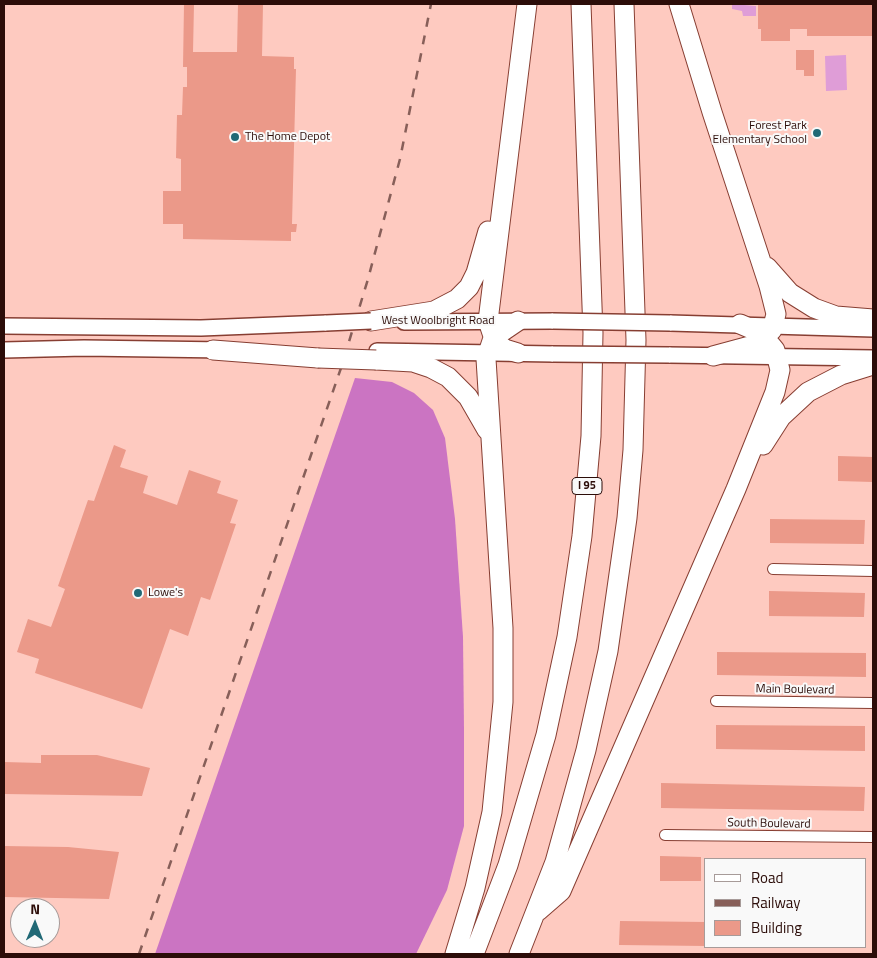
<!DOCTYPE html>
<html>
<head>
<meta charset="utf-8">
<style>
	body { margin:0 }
	#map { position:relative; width:877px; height:958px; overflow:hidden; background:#fecac0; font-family:"Titillium Web",sans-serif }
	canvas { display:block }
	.frame { position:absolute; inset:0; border:5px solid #2c0d09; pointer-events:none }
	.legend { position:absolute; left:704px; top:858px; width:162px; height:90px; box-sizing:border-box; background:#f9f9f9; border:1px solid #a79b99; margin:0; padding:6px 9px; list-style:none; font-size:15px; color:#2c0d09 }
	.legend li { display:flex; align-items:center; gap:10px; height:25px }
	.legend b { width:25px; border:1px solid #a79b99 }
	.north { position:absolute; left:10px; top:898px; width:50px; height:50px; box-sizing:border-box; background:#f9f9f9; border:1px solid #a79b99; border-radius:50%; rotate:1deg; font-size:14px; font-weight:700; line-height:20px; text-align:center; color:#2c0d09 }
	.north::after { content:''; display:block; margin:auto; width:18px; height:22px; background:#216976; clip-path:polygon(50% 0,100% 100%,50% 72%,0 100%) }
</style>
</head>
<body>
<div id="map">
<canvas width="877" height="958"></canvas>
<div class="frame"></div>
<ul class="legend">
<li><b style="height:6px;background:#fff"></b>Road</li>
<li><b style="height:6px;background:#875f59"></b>Railway</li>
<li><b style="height:14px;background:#eb9989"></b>Building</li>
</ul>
<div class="north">N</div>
</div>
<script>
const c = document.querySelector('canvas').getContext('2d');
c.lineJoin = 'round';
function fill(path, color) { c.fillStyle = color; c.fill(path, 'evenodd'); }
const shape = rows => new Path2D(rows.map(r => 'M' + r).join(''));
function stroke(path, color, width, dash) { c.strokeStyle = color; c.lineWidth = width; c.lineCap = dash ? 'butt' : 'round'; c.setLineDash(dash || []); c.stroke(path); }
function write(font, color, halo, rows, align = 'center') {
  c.font = font + ' "Titillium Web",sans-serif'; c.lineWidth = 4; c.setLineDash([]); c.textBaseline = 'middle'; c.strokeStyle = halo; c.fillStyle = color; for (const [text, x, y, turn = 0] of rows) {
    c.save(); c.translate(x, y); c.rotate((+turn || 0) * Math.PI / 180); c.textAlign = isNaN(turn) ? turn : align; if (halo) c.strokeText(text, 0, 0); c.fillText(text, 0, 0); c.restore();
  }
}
fill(shape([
	[732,4,756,6,756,16,743,16,742,11,732,9],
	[846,55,847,90,826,91,825,56]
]), '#df9dd7');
fill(shape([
	[355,378,392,382,414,393,433,410,445,438,455,519,463,637,464,729,464,826,447,890,416,954,155,954]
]), '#cb74c2');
fill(shape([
	[184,4,194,4,193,52,237,52,238,4,263,4,262,56,294,57,294,69,296,69,292,224,297,224,296,232,291,232,291,241,183,239,183,224,163,224,163,191,181,191,181,159,176,158,177,115,182,115,183,87,187,87,187,67,183,67],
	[758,4,873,4,873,36,807,36,807,29,790,29,790,41,761,41,761,29,758,29],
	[796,50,814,50,814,76,804,76,804,70,796,70],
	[114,445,126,450,120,467,148,476,143,493,177,505,189,470,221,481,217,493,238,500,230,523,236,524,210,600,201,597,188,636,170,629,142,709,35,673,39,659,17,652,28,619,51,627,65,589,58,586,88,500,94,501],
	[838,456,873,457,873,482,838,481],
	[770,519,865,520,864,544,770,543],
	[769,591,865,593,864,617,769,616],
	[717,652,866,653,866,677,717,675],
	[716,725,865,726,865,751,716,749],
	[41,755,97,755,150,768,142,796,4,794,4,762,41,763],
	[661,783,865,787,864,811,661,808],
	[4,846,68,847,119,852,109,899,4,897],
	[660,856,701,857,701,881,660,881],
	[620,921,706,922,706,946,619,945]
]), '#eb9989');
const street = shape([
	[773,569,873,571],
	[716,701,873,703],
	[665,835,873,837]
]);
const secondary = shape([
	[404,322,553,321],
	[670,323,873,329],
	[4,326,201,328,326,323],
	[4,350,84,348,225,350],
	[377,351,553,354],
	[669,355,873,358]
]);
const highway = shape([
	[679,4,712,112,769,286,776,314,772,330,763,339,750,346,713,356],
	[767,267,790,293,814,308,836,316,873,319],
	[371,321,434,311,457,299,469,287,476,273,488,231],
	[213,350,318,358],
	[518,353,505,349,495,342,488,321,527,4],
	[376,360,413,362,431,368,448,377,468,397,487,430],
	[763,445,781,417,808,392,841,375,873,365],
	[538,911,561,891,736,489,775,392,780,370,775,350,761,333,740,324],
	[455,954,475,888,492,812,503,702,503,628,486,359,493,338,518,321],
	[474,954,508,865,546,735,567,637,582,536,591,436,593,333,581,4],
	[519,954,555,862,586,750,608,651,627,518,633,450,636,340,624,4]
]);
stroke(street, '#873e32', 12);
stroke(secondary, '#873e32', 18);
stroke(highway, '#873e32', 21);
stroke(street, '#fff', 10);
stroke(secondary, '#fff', 15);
stroke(highway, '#fff', 19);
stroke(shape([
	[139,954,341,368,368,279,400,159,431,4]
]), '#875f59', 2.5, [9, 9]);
const secondaryBridge = shape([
	[553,321,670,323],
	[326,323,371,321],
	[553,354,669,355]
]);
const highwayBridge = shape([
	[318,358,376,360]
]);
stroke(secondaryBridge, '#873e32', 18, []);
stroke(highwayBridge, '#873e32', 21, []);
stroke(secondaryBridge, '#fff', 15);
stroke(highwayBridge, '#fff', 19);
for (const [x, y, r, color] of [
	[817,133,5,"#216976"],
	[235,137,5,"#216976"],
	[138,593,5,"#216976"]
]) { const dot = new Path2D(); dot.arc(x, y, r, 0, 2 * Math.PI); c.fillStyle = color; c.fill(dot); stroke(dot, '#f9f9f9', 2); }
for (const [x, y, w] of [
	[587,486,30]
]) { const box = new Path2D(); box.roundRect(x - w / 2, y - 8.5, w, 17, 4); c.fillStyle = '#f9f9f9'; c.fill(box); stroke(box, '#2c0d09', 1); }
write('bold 11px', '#2c0d09', null, [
	["I 95",587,486]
]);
write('12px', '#2c0d09', '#f9f9f9', [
	["Forest Park",807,126,"right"],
	["Elementary School",807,140,"right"],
	["The Home Depot",245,137],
	["Lowe's",148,593]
], 'left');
write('12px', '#2c0d09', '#f9f9f9', [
	["West Woolbright Road",438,321],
	["Main Boulevard",795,690,1],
	["South Boulevard",769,824,1]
]);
</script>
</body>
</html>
